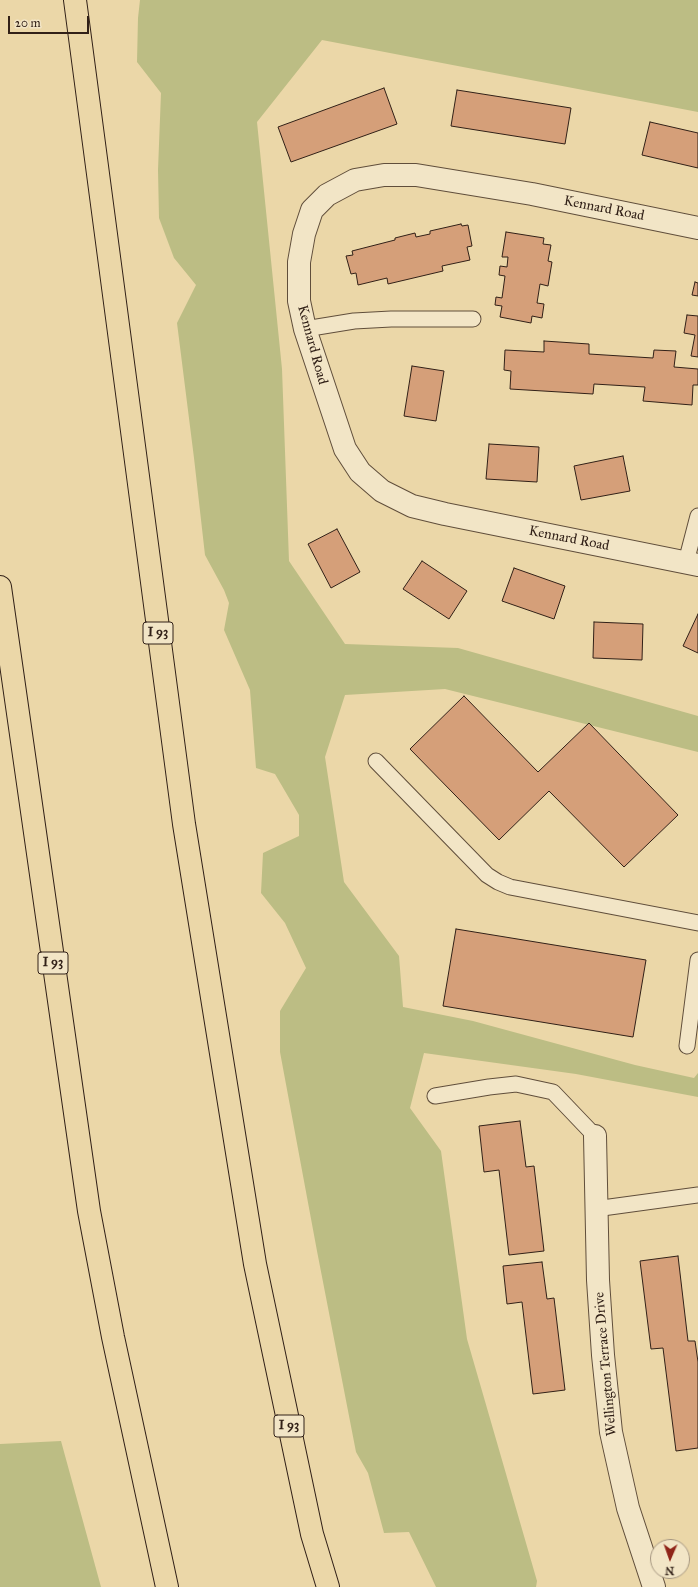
<!DOCTYPE html>
<html>
<head>
<meta charset="utf-8">
<style>
	body { margin:0 }
	#map { position:relative; width:698px; height:1587px; overflow:hidden; background:#ebd7a8; font-family:"IM FELL Great Primer",serif }
	canvas { display:block }
	.north { position:absolute; left:650px; top:1539px; width:40px; height:40px; box-sizing:border-box; background:#f2e5c6; border:1px solid #a59680; border-radius:50%; rotate:182deg; font-size:11px; font-weight:700; line-height:16px; text-align:center; color:#312017 }
	.north::after { content:''; display:block; margin:auto; width:14px; height:18px; background:#8f2418; clip-path:polygon(50% 0,100% 100%,50% 72%,0 100%) }
	.scale { position:absolute; left:8px; top:16px; width:81px; height:18px; box-sizing:border-box; border:2px solid #312017; border-top:0; padding-left:5px; font-size:12px; line-height:14px; white-space:nowrap; color:#312017; -webkit-text-stroke:3px #f2e5c6; paint-order:stroke }
</style>
</head>
<body>
<div id="map">
<canvas width="698" height="1587"></canvas>
<div class="north">N</div>
<div class="scale">20 m</div>
</div>
<script>
const c = document.querySelector('canvas').getContext('2d');
c.lineJoin = 'round';
function fill(path, color) { c.fillStyle = color; c.fill(path, 'evenodd'); }
const shape = rows => new Path2D(rows.map(r => 'M' + r).join(''));
function stroke(path, color, width, dash) { c.strokeStyle = color; c.lineWidth = width; c.lineCap = dash ? 'butt' : 'round'; c.setLineDash(dash || []); c.stroke(path); }
function write(font, color, halo, rows, align = 'center') {
  c.font = font + ' "IM FELL Great Primer",serif'; c.lineWidth = 4; c.setLineDash([]); c.textBaseline = 'middle'; c.strokeStyle = halo; c.fillStyle = color; for (const [text, x, y, turn = 0] of rows) {
    c.save(); c.translate(x, y); c.rotate((+turn || 0) * Math.PI / 180); c.textAlign = isNaN(turn) ? turn : align; if (halo) c.strokeText(text, 0, 0); c.fillText(text, 0, 0); c.restore();
  }
}
fill(shape([
	[140,0,698,0,698,112,322,40,257,122,282,369,289,561,345,644,458,648,698,716,698,752,445,689,345,695,325,757,344,882,399,956,403,1007,473,1021,635,1065,694,1078,698,1073,698,1097,576,1074,424,1053,410,1108,441,1151,467,1339,537,1581,536,1587,436,1587,409,1532,384,1533,368,1473,356,1452,317,1251,280,1052,280,1011,306,968,285,923,261,893,263,853,299,836,299,815,275,774,256,768,250,690,224,630,229,603,224,590,205,555,194,458,177,323,196,285,174,258,159,218,158,170,161,93,137,62,138,18],
	[61,1441,101,1587,0,1587,0,1444]
]), '#bcbd84');
const building = shape([
	[384,88,397,124,291,162,278,127,384,88],
	[457,90,571,108,565,144,451,126,457,90],
	[650,122,698,133,698,168,642,155,650,122],
	[461,224,462,226,468,225,472,246,467,247,470,260,442,266,443,271,388,284,387,278,358,285,356,273,351,274,346,256,353,255,352,251,395,240,395,238,415,233,416,237,430,234,430,231,461,224],
	[506,232,544,238,543,244,551,245,548,261,552,262,548,286,540,284,537,303,544,304,542,318,532,316,531,323,500,317,502,306,495,305,496,297,502,298,505,276,499,275,500,266,507,267,508,257,502,257,506,232],
	[695,282,698,283,698,296,692,295,695,282],
	[687,315,698,316,698,357,691,356,695,335,684,333,687,315],
	[544,341,589,344,589,354,653,358,654,350,676,351,674,367,698,369,698,385,693,385,692,405,643,401,645,387,594,384,593,394,510,389,511,371,504,370,505,350,544,352,544,341],
	[412,366,444,371,436,421,404,416,412,366],
	[489,444,539,447,537,482,486,479,489,444],
	[623,456,630,491,581,500,574,466,623,456],
	[337,529,360,572,331,588,308,544,337,529],
	[422,561,467,591,449,619,403,589,422,561],
	[514,568,565,586,554,619,502,601,514,568],
	[698,614,698,653,683,646,698,614],
	[594,622,643,624,642,660,593,658,594,622],
	[464,696,538,772,589,723,678,815,624,867,549,791,499,840,410,749,464,696],
	[456,929,646,960,633,1037,443,1006,456,929],
	[520,1121,526,1167,534,1166,544,1251,509,1255,499,1170,484,1172,479,1126,520,1121],
	[678,1256,688,1341,695,1341,698,1362,698,1448,676,1451,663,1348,651,1349,640,1261,678,1256],
	[542,1262,547,1299,554,1298,565,1390,533,1394,522,1302,507,1304,503,1266,542,1262]
]);
fill(building, '#d59f79');
stroke(building, '#312017', 1);
const lane = shape([
	[305,329,354,321,391,319,473,319],
	[686,562,698,516],
	[376,761,487,875,498,882,510,887,698,923],
	[687,1046,698,960],
	[435,1096,489,1087,516,1084,553,1092,595,1136],
	[595,1209,698,1195]
]);
const street = shape([
	[698,228,532,194,416,175,384,175,355,180,327,195,312,210,304,234,299,262,299,301,305,329,345,449,360,472,382,491,412,506,445,514,698,565],
	[595,1136,598,1280,603,1355,611,1432,628,1508,654,1587]
]);
const highway = shape([
	[75,0,184,824,255,1264,312,1534,328,1587],
	[0,587,89,1211,113,1337,167,1587]
]);
stroke(lane, '#604e3b', 17);
stroke(street, '#604e3b', 24);
stroke(highway, '#312017', 24);
stroke(lane, '#f2e5c6', 15);
stroke(street, '#f2e5c6', 22);
stroke(highway, '#ebd7a8', 22);
for (const [x, y, w] of [
	[158,633,30],
	[53,963,30],
	[289,1426,30]
]) { const box = new Path2D(); box.roundRect(x - w / 2, y - 11, w, 22, 3); c.fillStyle = '#f2e5c6'; c.fill(box); stroke(box, '#312017', 1); }
write('bold 13px', '#312017', null, [
	["I 93",158,633],
	["I 93",53,963],
	["I 93",289,1426]
]);
write('14px', '#312017', '#f2e5c6', [
	["Kennard Road",604,209,11],
	["Kennard Road",312,345,75],
	["Kennard Road",569,539,11],
	["Wellington Terrace Drive",606,1364,-95]
]);
</script>
</body>
</html>
